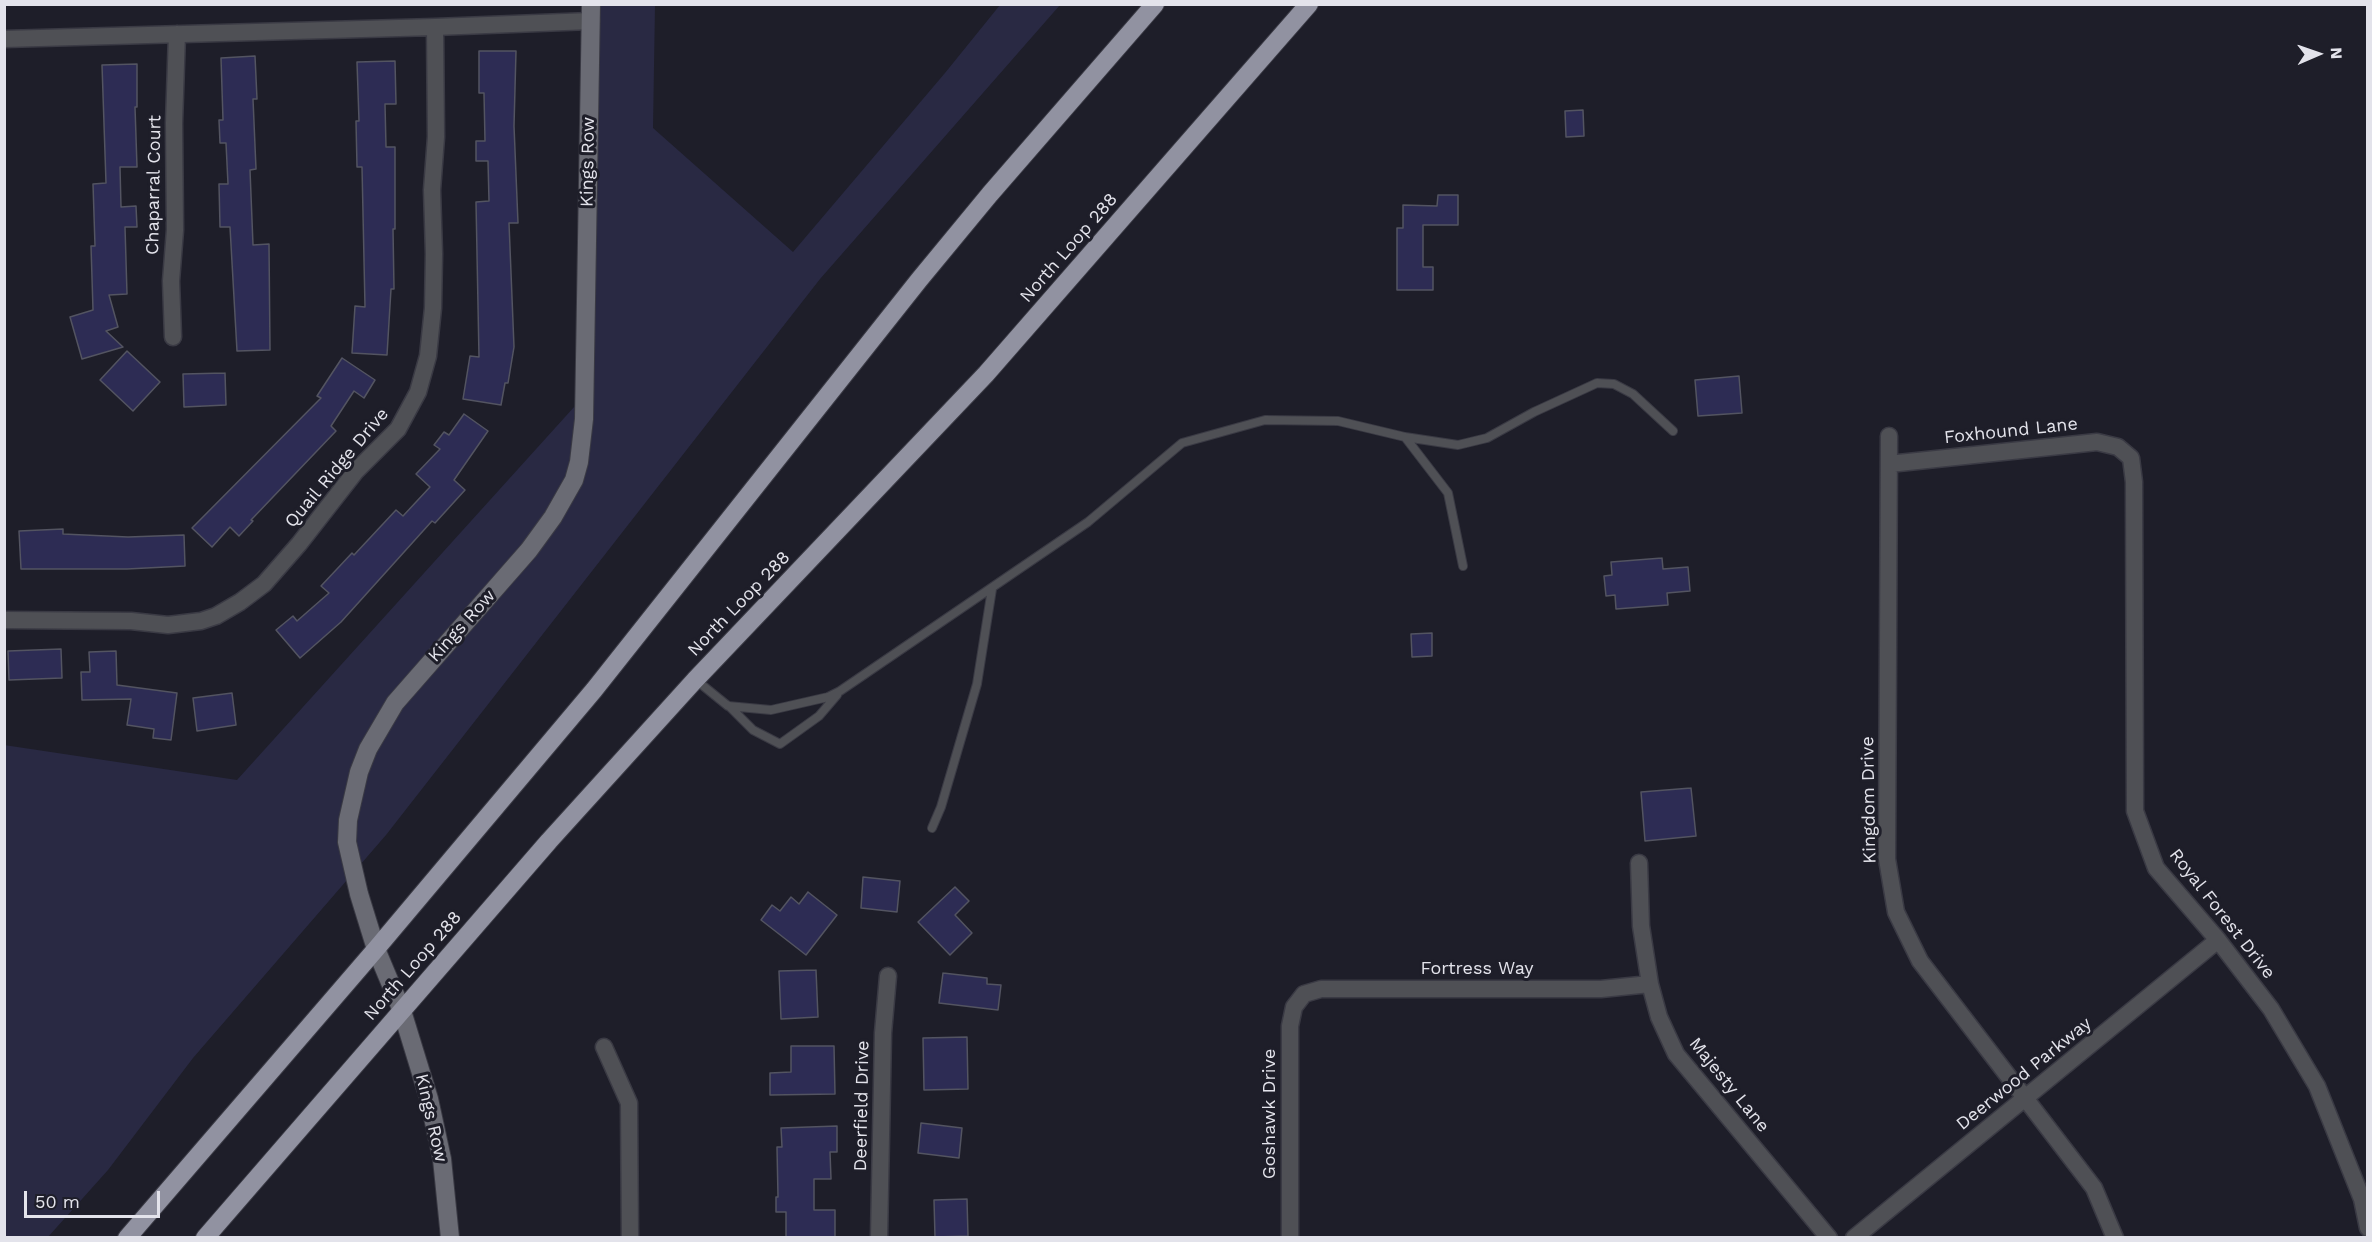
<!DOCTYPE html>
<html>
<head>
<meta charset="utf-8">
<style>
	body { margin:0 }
	#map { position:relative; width:2372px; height:1242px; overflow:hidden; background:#1e1e29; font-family:"Work Sans",sans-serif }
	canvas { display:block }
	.frame { position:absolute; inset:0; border:6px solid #e3e3eb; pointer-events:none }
	.north { position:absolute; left:2288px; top:24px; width:60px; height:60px; -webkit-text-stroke:4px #1e1e29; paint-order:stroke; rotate:88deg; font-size:16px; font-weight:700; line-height:24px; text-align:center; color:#e3e3eb }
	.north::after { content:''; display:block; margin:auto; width:21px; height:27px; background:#e3e3eb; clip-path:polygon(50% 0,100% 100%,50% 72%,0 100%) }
	.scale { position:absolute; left:24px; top:1191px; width:136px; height:27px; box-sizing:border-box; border:3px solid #e3e3eb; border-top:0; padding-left:8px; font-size:18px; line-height:21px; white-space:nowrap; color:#e3e3eb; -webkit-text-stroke:4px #1e1e29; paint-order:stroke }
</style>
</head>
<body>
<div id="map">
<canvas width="2372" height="1242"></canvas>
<div class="frame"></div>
<div class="north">N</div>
<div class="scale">50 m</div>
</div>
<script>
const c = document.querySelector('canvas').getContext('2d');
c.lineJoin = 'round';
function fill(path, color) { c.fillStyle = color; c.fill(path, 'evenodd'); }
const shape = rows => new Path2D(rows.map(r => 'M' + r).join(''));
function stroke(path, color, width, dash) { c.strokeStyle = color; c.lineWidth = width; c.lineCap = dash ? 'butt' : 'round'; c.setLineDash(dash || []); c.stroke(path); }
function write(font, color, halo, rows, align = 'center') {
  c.font = font + ' "Work Sans",sans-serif'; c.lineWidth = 6; c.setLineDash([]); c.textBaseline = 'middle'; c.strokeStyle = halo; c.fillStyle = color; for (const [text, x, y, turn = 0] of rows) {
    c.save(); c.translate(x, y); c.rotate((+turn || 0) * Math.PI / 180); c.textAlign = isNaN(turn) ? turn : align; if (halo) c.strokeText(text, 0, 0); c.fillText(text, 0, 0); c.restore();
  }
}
fill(shape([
	[591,5,655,5,653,128,793,252,945,73,1000,5,1060,5,820,279,386,835,193,1058,108,1170,48,1237,5,1237,4,745,237,780,584,396]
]), '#292943');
const building = shape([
	[479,51,516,51,514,126,518,223,509,223,514,347,508,383,505,383,501,405,463,399,470,356,479,357,476,202,489,201,488,161,476,161,476,141,485,141,484,93,479,93,479,51],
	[255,56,257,99,253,99,256,169,250,170,253,245,269,244,270,350,237,351,230,227,220,227,219,184,228,184,226,143,220,143,219,120,223,120,221,58,255,56],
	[395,61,396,104,385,104,386,147,395,147,395,229,393,229,394,289,391,289,387,355,352,353,355,306,365,307,362,167,357,167,356,121,359,121,357,62,395,61],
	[137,64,137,107,135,107,137,167,120,167,121,207,136,206,137,227,125,227,127,294,109,295,118,327,106,331,123,347,82,359,70,317,93,310,91,246,95,246,93,184,106,183,102,65,137,64],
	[1583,110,1584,136,1566,137,1565,111,1583,110],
	[1438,195,1458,195,1458,225,1423,225,1423,267,1433,267,1433,290,1397,290,1397,228,1403,228,1403,205,1437,206,1438,195],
	[127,351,160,382,133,411,100,380,127,351],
	[342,358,375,380,364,398,354,391,331,426,336,431,251,520,253,521,239,536,230,527,212,547,192,528,321,398,317,396,342,358],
	[225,373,226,405,184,407,183,374,225,373],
	[1739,376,1742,413,1698,416,1695,380,1739,376],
	[464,414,488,431,454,480,465,490,435,523,432,521,341,622,300,658,276,630,293,616,297,621,329,593,321,586,352,553,354,555,396,510,403,516,430,487,416,474,440,449,434,445,444,432,449,435,464,414],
	[63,529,63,534,128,537,184,535,185,566,127,569,21,569,19,531,63,529],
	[1662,558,1663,569,1688,567,1690,591,1667,593,1668,605,1616,609,1615,595,1606,596,1604,576,1612,575,1611,562,1662,558],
	[1432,633,1432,656,1412,657,1411,634,1432,633],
	[61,649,62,678,9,680,8,651,61,649],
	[116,651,117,685,177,693,171,740,153,738,154,729,127,725,131,699,82,700,81,672,90,672,89,652,116,651],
	[232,693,236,725,197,731,193,698,232,693],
	[1691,788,1696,836,1645,841,1641,792,1691,788],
	[863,877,900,881,897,912,861,908,863,877],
	[955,887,969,901,955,915,972,933,950,955,918,922,955,887],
	[808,892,837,915,806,955,761,920,772,905,780,911,791,897,799,904,808,892],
	[816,970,818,1017,781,1019,779,971,816,970],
	[943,973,987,978,987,984,1001,985,998,1010,939,1003,943,973],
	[967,1037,968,1089,924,1090,923,1038,967,1037],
	[791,1046,834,1046,835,1094,770,1095,770,1073,791,1072,791,1046],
	[921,1123,962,1128,959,1158,918,1153,921,1123],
	[837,1126,837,1152,830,1152,831,1179,814,1179,814,1210,835,1210,835,1238,786,1238,786,1212,776,1212,776,1197,778,1197,777,1147,782,1147,781,1128,837,1126],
	[967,1199,968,1236,935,1237,934,1200,967,1199]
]);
fill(building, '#2d2c54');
stroke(building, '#535461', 1.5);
const lane = shape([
	[1405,437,1458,445,1487,438,1534,412,1597,383,1614,384,1633,394,1673,431],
	[696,680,728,706,771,710,828,697,840,691,1088,522,1182,443,1265,420,1338,421,1405,437,1448,493,1463,566],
	[729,706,753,730,780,744,819,716,837,695],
	[932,828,941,807,977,684,992,589]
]);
const street = shape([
	[4,39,435,27,591,21],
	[173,337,171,281,175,230,174,123,177,34],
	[1889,436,1887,859,1896,912,1920,961,2094,1188,2115,1238],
	[1889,464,2097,442,2118,447,2131,458,2134,482,2135,811,2156,868,2218,940,2271,1009,2317,1086,2362,1199,2368,1228],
	[4,620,131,621,168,625,201,621,216,616,240,602,264,584,299,544,356,471,398,429,418,392,428,356,433,308,434,254,432,190,436,137,435,27],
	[1639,863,1641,926,1650,984,1659,1017,1676,1054,1829,1238],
	[604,1047,629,1103,630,1238],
	[879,1238,883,1033,888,976],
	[1290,1238,1290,1026,1294,1007,1304,994,1321,989,1601,989,1650,984],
	[1854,1238,2218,940]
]);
const secondary = shape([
	[450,1238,442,1159,429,1099,402,1011,376,949,359,894,347,842,348,820,359,772,368,749,395,703,529,550,553,517,574,480,579,462,584,419,591,4]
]);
const highway = shape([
	[127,1238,376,949,594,690,919,280,990,194,1155,4],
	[205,1238,549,841,695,680,986,374,1309,4]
]);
stroke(lane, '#3a3a44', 10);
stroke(street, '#3a3a44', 19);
stroke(secondary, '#3a3a44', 20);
stroke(highway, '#3a3a44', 20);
stroke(lane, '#4f5055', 8);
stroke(street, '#4f5055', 16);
stroke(secondary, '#6a6b74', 18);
stroke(highway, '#9192a1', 18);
write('18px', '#e3e3eb', '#1e1e29', [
	["Kings Row",588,162,-89],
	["Chaparral Court",154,185,-89],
	["North Loop 288",1069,248,-49],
	["Foxhound Lane",2011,431,-6],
	["Quail Ridge Drive",337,468,-50],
	["North Loop 288",739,604,-46],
	["Kings Row",462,626,-48],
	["Kingdom Drive",1869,800,-91],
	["Royal Forest Drive",2222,914,52],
	["North Loop 288",413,966,-49],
	["Fortress Way",1477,969],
	["Deerwood Parkway",2024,1074,-39],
	["Majesty Lane",1729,1085,51],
	["Deerfield Drive",862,1106,-89],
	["Goshawk Drive",1270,1114,-90],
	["Kings Row",431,1118,77]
]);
</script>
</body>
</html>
